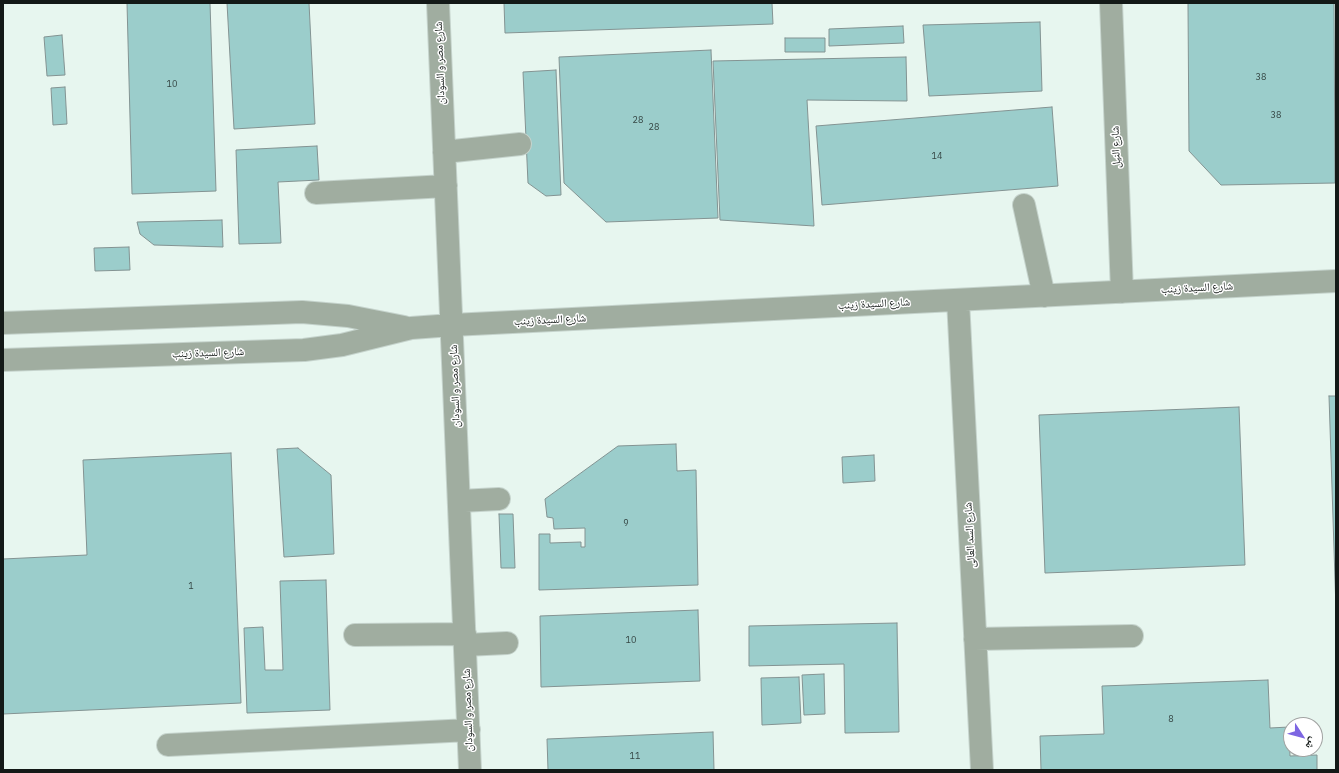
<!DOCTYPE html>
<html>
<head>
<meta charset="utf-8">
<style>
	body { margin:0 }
	#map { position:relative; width:1339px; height:773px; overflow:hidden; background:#e7f6ef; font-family:"IBM Plex Sans","Noto Naskh Arabic",sans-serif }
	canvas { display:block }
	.frame { position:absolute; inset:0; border:4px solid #131917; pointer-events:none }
	.north { position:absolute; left:1283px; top:717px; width:40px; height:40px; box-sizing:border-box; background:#fff; border:1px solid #a1a3a2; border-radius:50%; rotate:126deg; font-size:11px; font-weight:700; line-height:16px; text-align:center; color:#131917 }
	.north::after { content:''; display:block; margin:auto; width:14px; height:18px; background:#7d66e2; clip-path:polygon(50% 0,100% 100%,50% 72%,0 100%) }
</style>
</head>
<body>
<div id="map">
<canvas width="1339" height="773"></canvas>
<div class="frame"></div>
<div class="north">ش</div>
</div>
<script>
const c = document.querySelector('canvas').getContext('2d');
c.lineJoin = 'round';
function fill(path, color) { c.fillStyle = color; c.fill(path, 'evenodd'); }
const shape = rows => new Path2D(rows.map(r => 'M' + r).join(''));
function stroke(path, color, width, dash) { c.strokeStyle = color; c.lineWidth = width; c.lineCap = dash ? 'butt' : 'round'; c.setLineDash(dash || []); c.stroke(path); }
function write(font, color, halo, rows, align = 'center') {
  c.font = font + ' "IBM Plex Sans","Noto Naskh Arabic",sans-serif'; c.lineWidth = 3; c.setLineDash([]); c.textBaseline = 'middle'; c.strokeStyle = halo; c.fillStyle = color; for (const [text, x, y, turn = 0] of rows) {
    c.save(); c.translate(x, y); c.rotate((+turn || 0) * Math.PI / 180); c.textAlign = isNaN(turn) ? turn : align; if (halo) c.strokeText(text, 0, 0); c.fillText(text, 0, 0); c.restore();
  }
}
const building = shape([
	[127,3,210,3,216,191,132,194,127,3],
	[227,3,309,3,315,124,234,129,227,3],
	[504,3,772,3,773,24,505,33,504,3],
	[1188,3,1334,3,1335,183,1221,185,1189,151,1188,3],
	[1040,22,1042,91,929,96,923,25,1040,22],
	[903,26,904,43,829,46,829,29,903,26],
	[62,35,65,75,47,76,44,37,62,35],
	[785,38,825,38,825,52,785,52,785,38],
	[711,50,718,218,606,222,564,183,559,57,711,50],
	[906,57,907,101,807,100,814,226,720,220,713,61,906,57],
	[556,70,561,195,546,196,528,183,523,72,556,70],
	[65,87,67,124,53,125,51,88,65,87],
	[1052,107,1058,186,822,205,816,126,1052,107],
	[317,146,319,180,278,182,281,243,239,244,236,150,317,146],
	[222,220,223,247,154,245,140,234,137,222,222,220],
	[129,247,130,270,95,271,94,248,129,247],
	[1329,396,1336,396,1336,610,1329,396],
	[1239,407,1245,565,1045,573,1039,415,1239,407],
	[676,444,677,471,696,470,698,585,539,590,539,534,550,534,550,543,581,542,581,547,585,547,585,528,554,529,553,518,547,517,545,499,618,446,676,444],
	[298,448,331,475,334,554,284,557,277,449,298,448],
	[231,453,241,703,3,714,3,559,87,555,83,460,231,453],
	[874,455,875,481,843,483,842,457,874,455],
	[499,514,513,514,515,568,501,568,499,514],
	[326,580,330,710,247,713,244,628,263,627,265,670,283,670,280,581,326,580],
	[698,610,700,681,541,687,540,616,698,610],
	[897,623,899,732,845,733,844,664,749,666,749,626,897,623],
	[824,674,825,714,804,715,802,675,824,674],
	[799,677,801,723,762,725,761,678,799,677],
	[1268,680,1270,728,1289,727,1290,756,1317,755,1317,770,1041,770,1040,736,1104,734,1102,686,1268,680],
	[713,732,714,770,548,770,547,739,713,732]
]);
fill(building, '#9bcdcb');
stroke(building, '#839392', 1);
const minor = shape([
	[438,3,470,770],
	[1111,3,1122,292],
	[444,152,520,144],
	[316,193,446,186],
	[1024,205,1044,296],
	[958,300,982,770],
	[3,323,302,312,348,316,404,327],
	[3,360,304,350,342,345,411,328,452,325,1336,281],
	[460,501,499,499],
	[355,635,465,634],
	[975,639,1132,636],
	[465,645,507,643],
	[168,745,469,730]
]);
stroke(minor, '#c5d3cc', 24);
stroke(minor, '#a0ada0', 22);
write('9px', '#354644', null, [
	["38",1261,77],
	["10",172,84],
	["38",1276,115],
	["28",638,120],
	["28",654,127],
	["14",937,156],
	["9",626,523],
	["1",191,586],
	["10",631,640],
	["8",1171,719],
	["11",635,756]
]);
write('11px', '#131917', '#fff', [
	["شارع مصر و السودان",440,63,-92],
	["شارع النيل",1116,147,-92],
	["شارع السيدة زينب",1197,288,-3],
	["شارع السيدة زينب",874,304,-3],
	["شارع السيدة زينب",550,320,-3],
	["شارع السيدة زينب",208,353,-2],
	["شارع مصر و السودان",455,386,-92],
	["شارع السد العالى",970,535,-93],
	["شارع مصر و السودان",468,710,-92]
]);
</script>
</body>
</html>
